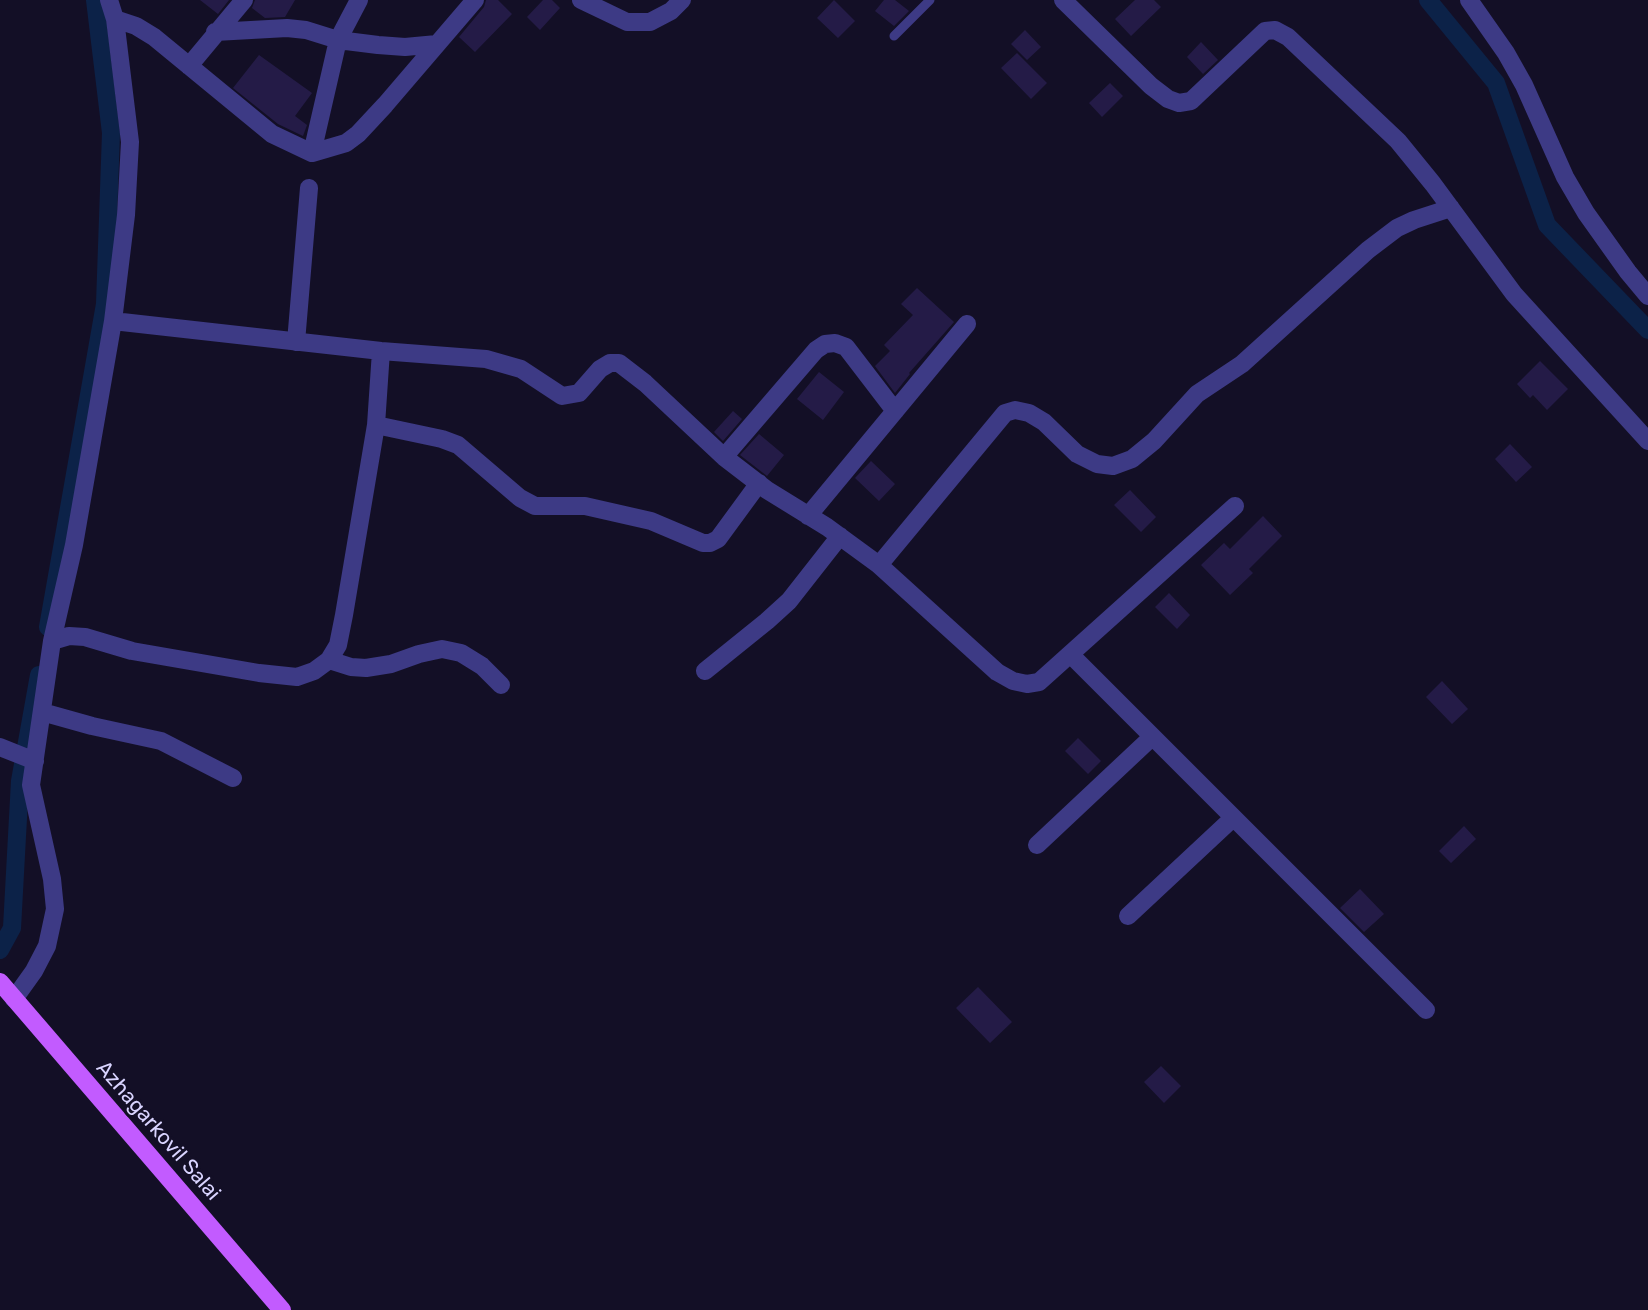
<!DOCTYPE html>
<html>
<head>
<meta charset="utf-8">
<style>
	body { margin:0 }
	canvas { display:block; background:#130f26 }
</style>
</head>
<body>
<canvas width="1648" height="1310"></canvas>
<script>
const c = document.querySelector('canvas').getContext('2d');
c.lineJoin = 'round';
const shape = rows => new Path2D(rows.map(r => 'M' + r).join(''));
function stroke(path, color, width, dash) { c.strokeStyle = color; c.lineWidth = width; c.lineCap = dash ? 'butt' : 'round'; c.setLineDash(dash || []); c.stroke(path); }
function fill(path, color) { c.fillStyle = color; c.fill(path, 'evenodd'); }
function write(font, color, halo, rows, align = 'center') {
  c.font = font + ' Rubik,sans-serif'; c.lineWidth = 6; c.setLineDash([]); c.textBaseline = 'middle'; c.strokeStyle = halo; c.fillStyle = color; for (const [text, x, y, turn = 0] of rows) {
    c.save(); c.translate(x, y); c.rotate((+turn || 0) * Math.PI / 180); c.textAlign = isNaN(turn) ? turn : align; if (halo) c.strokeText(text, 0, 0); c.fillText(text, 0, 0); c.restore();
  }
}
stroke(shape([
	[1428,0,1496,83,1547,225,1648,330],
	[48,627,105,304,111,133,95,0],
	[0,950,12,928,20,781,39,675]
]), '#0c2248', 18);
fill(shape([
	[200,0,229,0,218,14],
	[255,0,295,0,285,17,265,18,252,8],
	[486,0,498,0,512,14,475,52,459,37,484,7],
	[543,0,552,0,560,8,540,30,527,17],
	[834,0,855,21,838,38,817,18],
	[884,0,895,0,909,11,894,26,875,11],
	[1135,0,1154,0,1161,7,1131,36,1115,19],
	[1025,30,1041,47,1027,60,1011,44],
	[1201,42,1218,60,1203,74,1187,57],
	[1017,53,1047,83,1031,99,1001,68],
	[259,55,312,93,295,116,307,125,303,136,278,124,233,88],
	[1110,83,1123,96,1102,117,1089,103],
	[917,288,954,322,909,373,910,374,895,393,875,366,890,351,884,345,913,315,901,304],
	[1540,361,1568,389,1547,410,1533,395,1530,398,1517,384],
	[819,372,844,392,823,420,797,399],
	[733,411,742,419,723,441,714,432],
	[759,434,784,455,767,476,740,455],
	[1510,444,1532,467,1516,482,1495,459],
	[871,461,895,484,879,501,855,478],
	[1130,490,1156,517,1141,532,1114,505],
	[1263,516,1282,536,1249,569,1253,573,1230,595,1201,565,1224,543,1230,549],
	[1169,593,1190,615,1177,629,1155,607],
	[1442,681,1468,709,1452,724,1426,697],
	[1078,738,1101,761,1088,774,1065,751],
	[1464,826,1476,839,1451,863,1439,851],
	[1360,889,1384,914,1364,932,1340,908],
	[978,987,1012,1022,990,1043,956,1008],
	[1161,1066,1181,1086,1164,1103,1144,1082]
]), '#241b47');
stroke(shape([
	[894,36,930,0]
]), '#3d3a85', 9);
stroke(shape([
	[581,0,627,22,650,22,671,11,682,0],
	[1063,0,1151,86,1168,99,1179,103,1191,101,1265,31,1275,30,1288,37,1398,141,1433,184,1514,294,1648,441],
	[1469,0,1506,53,1524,85,1565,177,1586,213,1628,272,1648,296],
	[115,19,136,26,154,37,272,134,312,153,346,143,358,134,385,105,475,0],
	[215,32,287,28,306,30,338,40,378,45,405,47,437,44],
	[189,66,244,0],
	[312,153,338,40,359,0],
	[113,321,381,351,486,359,521,369,562,396,579,393,600,369,610,363,619,363,645,383,724,457,767,490,827,527,879,565,997,672,1013,681,1027,684,1039,682,1235,506],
	[296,342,309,188],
	[376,425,442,439,458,445,520,498,535,506,585,506,651,521,703,543,710,543,718,539,759,483],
	[724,457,816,350,825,344,835,343,846,347,895,411],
	[808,516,967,324],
	[879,565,1005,413,1015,410,1029,413,1044,422,1077,454,1097,464,1113,466,1132,459,1154,441,1197,394,1242,364,1368,250,1397,228,1414,220,1451,208],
	[52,641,69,636,85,637,132,651,259,673,297,677,314,671,329,660,338,645,344,615,376,425,381,351],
	[1070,654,1426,1010],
	[329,660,351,667,366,668,391,664,419,654,442,649,461,653,482,666,501,685],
	[705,671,767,621,789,601,840,536],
	[42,712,92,726,161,741,233,778],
	[0,747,35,761],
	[1037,845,1152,737],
	[1128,916,1233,818],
	[14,999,34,971,47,946,55,909,52,879,31,785,52,641,74,545,113,321,126,215,130,142,115,19,109,0]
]), '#3d3a85', 18);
stroke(shape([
	[0,982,282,1310]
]), '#c25bff', 18);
write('21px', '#d9d4ff', '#130f26', [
	["Azhagarkovil Salai",158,1131,49]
]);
</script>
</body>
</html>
